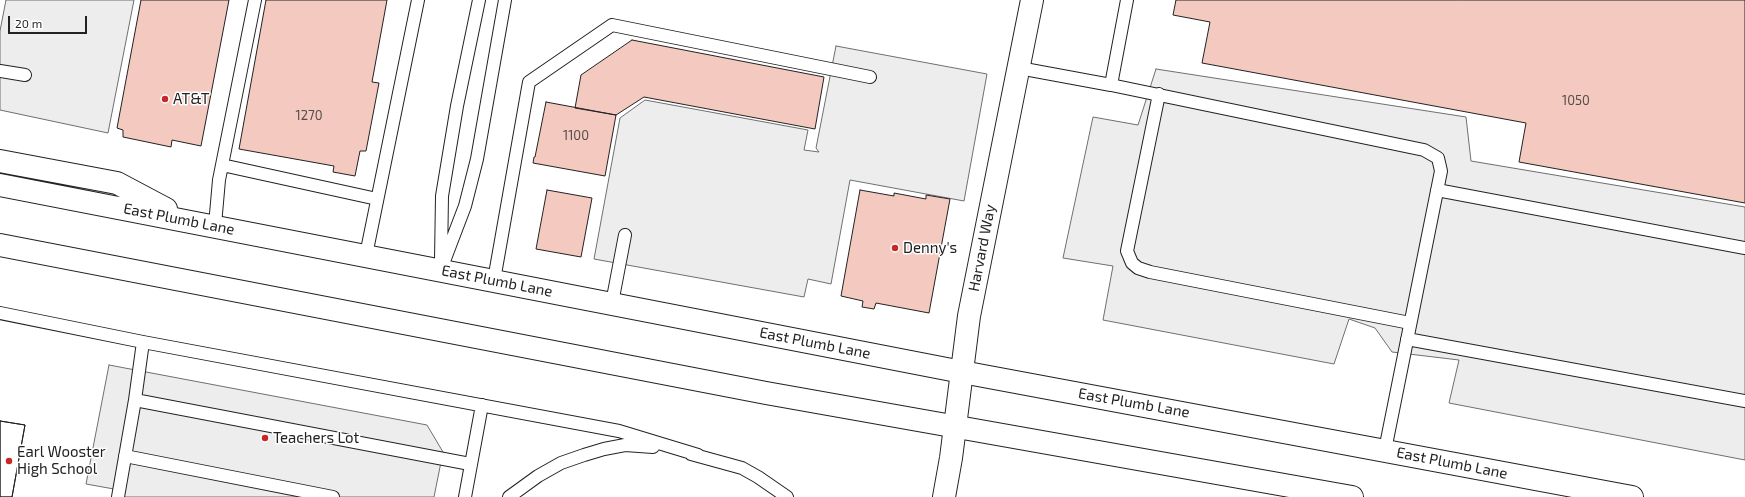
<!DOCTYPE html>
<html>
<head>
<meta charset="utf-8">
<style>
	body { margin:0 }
	#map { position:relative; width:1745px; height:497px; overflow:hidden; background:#fff; font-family:"Exo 2",sans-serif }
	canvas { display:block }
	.scale { position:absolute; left:8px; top:16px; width:79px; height:18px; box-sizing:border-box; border:2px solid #222; border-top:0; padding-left:5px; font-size:12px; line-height:14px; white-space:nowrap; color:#222; -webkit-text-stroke:3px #fff; paint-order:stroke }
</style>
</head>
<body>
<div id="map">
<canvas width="1745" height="497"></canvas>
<div class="scale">20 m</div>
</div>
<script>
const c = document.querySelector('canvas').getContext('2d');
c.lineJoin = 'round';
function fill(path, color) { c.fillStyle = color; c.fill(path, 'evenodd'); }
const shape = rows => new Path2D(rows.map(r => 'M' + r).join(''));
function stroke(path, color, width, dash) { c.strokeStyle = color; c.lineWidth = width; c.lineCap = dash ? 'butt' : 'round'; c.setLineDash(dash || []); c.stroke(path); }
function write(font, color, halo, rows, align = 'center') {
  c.font = font + ' "Exo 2",sans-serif'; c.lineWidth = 3; c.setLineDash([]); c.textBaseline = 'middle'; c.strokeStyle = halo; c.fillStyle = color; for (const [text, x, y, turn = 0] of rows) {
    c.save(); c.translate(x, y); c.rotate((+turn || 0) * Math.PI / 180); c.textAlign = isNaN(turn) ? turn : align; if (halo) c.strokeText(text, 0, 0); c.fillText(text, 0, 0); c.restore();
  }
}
const parking = shape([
	[6,0,134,0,108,133,0,110,0,31,6,0],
	[836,46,987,74,964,201,850,180,831,284,808,279,804,297,594,259,620,118,645,100,808,130,804,150,819,152,816,148,836,46],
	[1156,69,1466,117,1471,161,1745,207,1745,460,1449,403,1459,360,1392,352,1375,328,1349,319,1334,364,1103,320,1113,266,1063,258,1093,117,1138,125,1156,69],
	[109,365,427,425,443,452,434,497,113,497,114,489,86,484,109,365]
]);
fill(parking, '#ededed');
stroke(parking, '#6f6f6f', 1);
const building = shape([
	[141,0,229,0,201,146,172,140,171,147,123,137,123,130,117,128,141,0],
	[266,0,387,0,372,82,379,83,366,151,360,151,355,176,333,172,334,166,239,149,266,0],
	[1176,0,1745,0,1745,203,1519,162,1526,123,1202,63,1210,22,1173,15,1176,0],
	[632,40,824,77,815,129,644,97,616,115,575,108,581,75,632,40],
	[546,102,616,115,605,176,533,163,534,157,535,157,546,102],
	[547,190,592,198,581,257,536,249,547,190],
	[860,190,894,196,894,193,926,199,926,195,950,199,929,313,876,303,874,309,862,307,863,301,841,296,860,190],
	[0,421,25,425,12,497,0,497,0,421],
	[0,421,25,425,12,497,0,497,0,421]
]);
fill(building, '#f3c9c0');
stroke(building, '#222', 1);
const lane = shape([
	[1127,0,1111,85,1424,150,1438,158,1441,171,1385,450],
	[1019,68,1111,85],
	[0,71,25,75],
	[1159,94,1127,251,1132,263,1138,268,1150,272,1410,323],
	[222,165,377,199],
	[1437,190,1745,248],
	[215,225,219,180,255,0],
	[366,255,418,0],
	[441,260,442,196,457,106,479,0],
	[441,269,465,206,477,159,505,0],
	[494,280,529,82,612,25,870,77],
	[612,303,625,235],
	[0,313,143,342,619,431,698,455],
	[1407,339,1745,401],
	[135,400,470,464],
	[691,454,742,468,758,477,787,497],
	[125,456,333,497],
	[118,497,135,400,143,342],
	[465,497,482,405],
	[509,497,538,476,561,463,584,455,604,449,625,445,653,447]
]);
const secondary = shape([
	[944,497,951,458,969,316,1032,0]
]);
const primary = shape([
	[0,161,117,183,166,209],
	[0,185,962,372,1632,497],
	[0,245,766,393,1352,497]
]);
stroke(lane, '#222', 14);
stroke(secondary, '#222', 24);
stroke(primary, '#222', 24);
stroke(lane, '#fff', 12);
stroke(secondary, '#fff', 22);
stroke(primary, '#fff', 22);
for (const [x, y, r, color] of [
	[165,99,4,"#c62828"],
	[895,248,4,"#c62828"],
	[265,438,4,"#c62828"],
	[9,461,4,"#c62828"]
]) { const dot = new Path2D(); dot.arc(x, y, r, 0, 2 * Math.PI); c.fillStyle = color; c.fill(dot); stroke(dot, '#fff', 1.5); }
write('13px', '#564c4a', null, [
	["1050",1576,101],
	["1270",309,116],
	["1100",576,136]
]);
write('15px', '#222', '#fff', [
	["AT&T",173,99],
	["Denny's",903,248],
	["Teachers Lot",273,438],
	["Earl Wooster",17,452],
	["High School",17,469]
], 'left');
write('15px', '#222', '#fff', [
	["East Plumb Lane",179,219,11],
	["Harvard Way",982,248,-79],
	["East Plumb Lane",497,281,11],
	["East Plumb Lane",815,343,11],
	["East Plumb Lane",1134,403,10],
	["East Plumb Lane",1452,463,11]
]);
</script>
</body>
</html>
